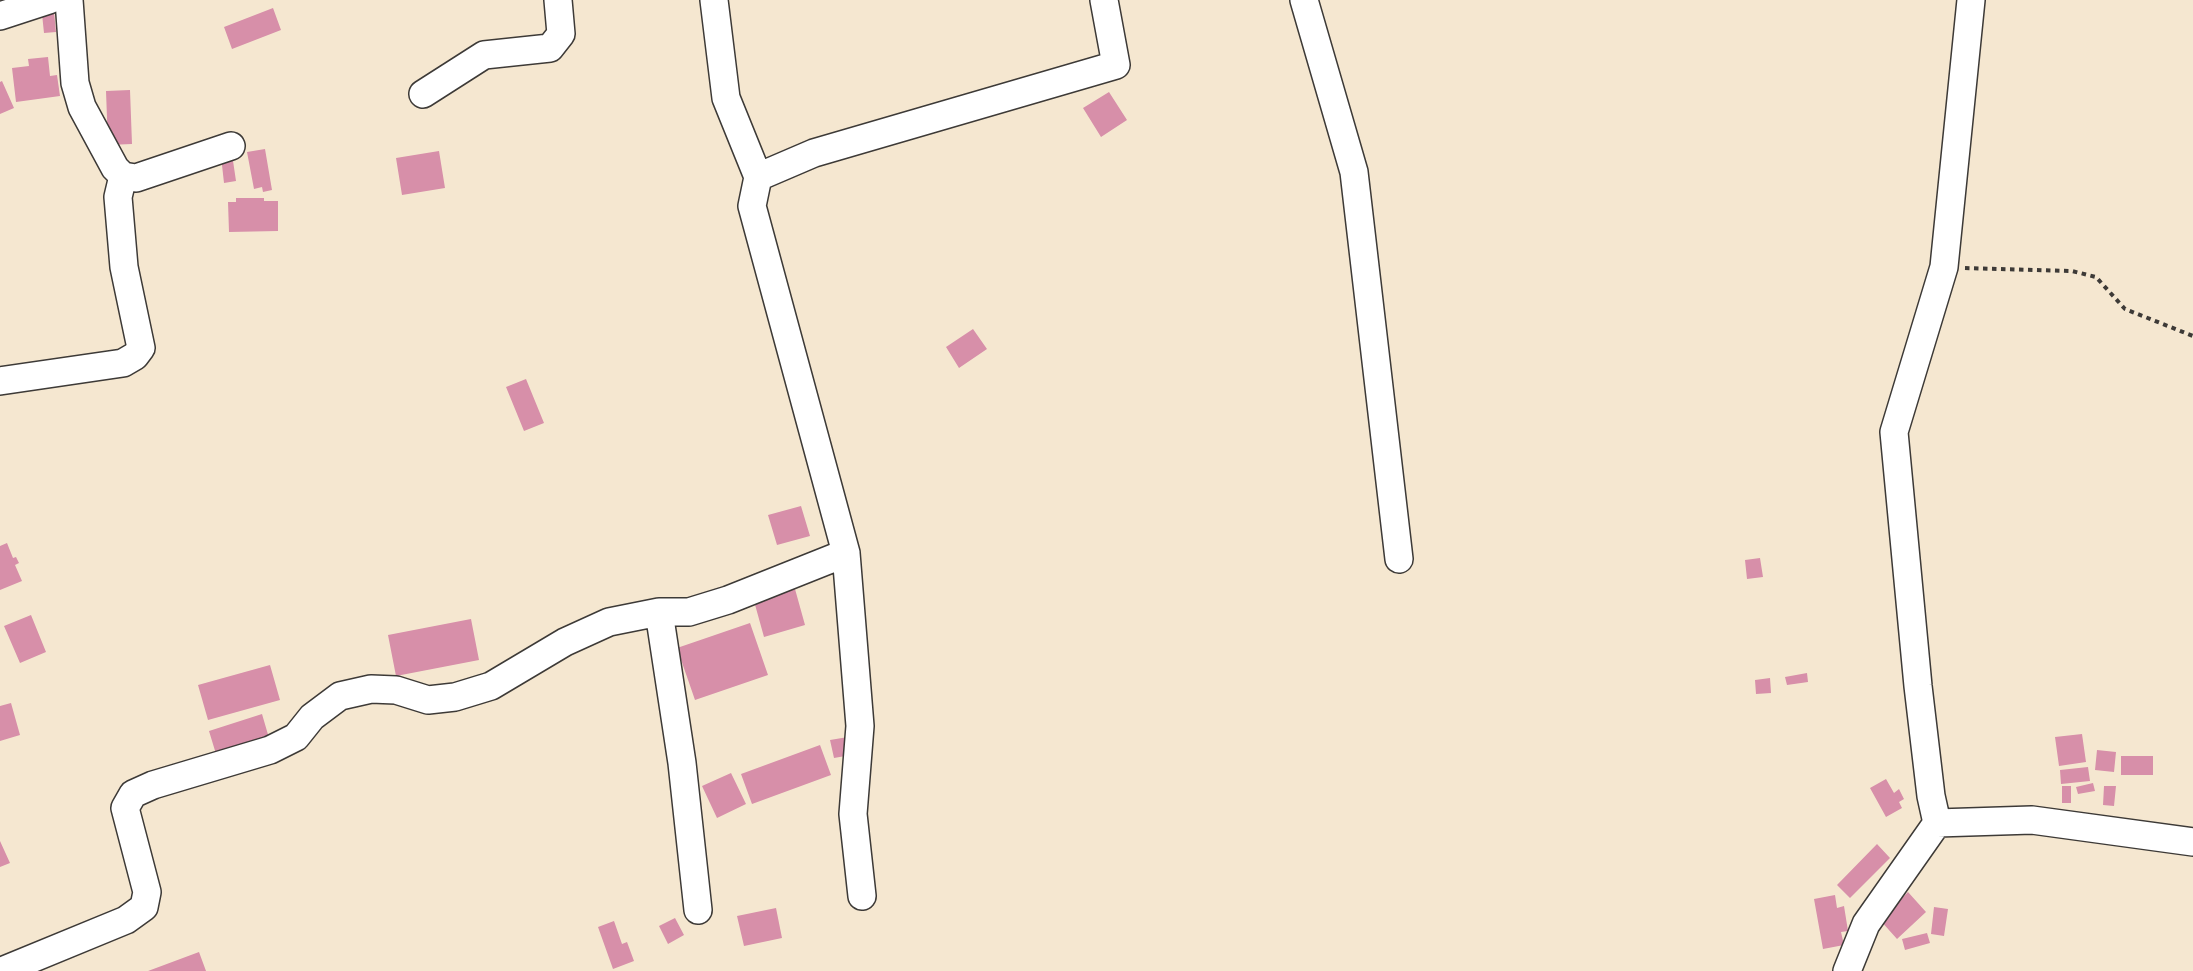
<!DOCTYPE html>
<html>
<head>
<meta charset="utf-8">
<style>
	body { margin:0 }
	canvas { display:block; background:#f5e7d0 }
</style>
</head>
<body>
<canvas width="2193" height="971"></canvas>
<script>
const c = document.querySelector('canvas').getContext('2d');
c.lineJoin = 'round';
function fill(path, color) { c.fillStyle = color; c.fill(path, 'evenodd'); }
const shape = rows => new Path2D(rows.map(r => 'M' + r).join(''));
function stroke(path, color, width, dash) { c.strokeStyle = color; c.lineWidth = width; c.lineCap = dash ? 'butt' : 'round'; c.setLineDash(dash || []); c.stroke(path); }
fill(shape([
	[273,8,281,30,232,49,224,27],
	[54,12,56,32,44,33,42,14],
	[48,57,50,76,57,75,60,96,16,102,12,68,29,66,28,59],
	[2,81,14,108,0,114,0,82],
	[130,90,132,144,108,145,106,91],
	[1109,92,1127,120,1101,137,1083,108],
	[265,149,272,190,263,192,262,187,254,189,247,152],
	[439,151,445,188,402,195,396,158],
	[232,154,236,181,224,183,221,156],
	[236,198,264,198,264,201,278,201,278,231,229,232,228,202,236,202],
	[973,329,987,349,959,368,946,347],
	[526,379,544,423,524,431,506,387],
	[801,506,810,536,777,545,768,515],
	[7,543,13,558,16,557,19,563,15,565,22,581,0,590,0,546],
	[1760,558,1763,577,1747,579,1745,560],
	[795,589,805,625,764,637,754,601],
	[31,615,46,652,20,663,4,626],
	[471,619,479,660,396,676,388,635],
	[750,623,768,675,695,700,677,648],
	[270,665,280,700,208,720,198,685],
	[1807,673,1808,682,1787,685,1785,677],
	[1770,678,1771,693,1756,694,1755,680],
	[11,703,20,735,0,741,0,706],
	[262,714,269,738,216,754,209,731],
	[2082,734,2086,762,2059,766,2055,737],
	[848,737,851,755,834,758,830,740],
	[820,745,831,775,752,804,741,774],
	[2097,750,2116,752,2114,772,2095,770],
	[2121,756,2153,756,2153,775,2121,775],
	[2088,767,2090,781,2061,784,2060,770],
	[731,773,746,804,717,818,702,786],
	[1886,779,1894,793,1899,789,1904,799,1899,802,1902,808,1886,817,1870,788],
	[2093,783,2095,791,2078,794,2076,787],
	[2062,786,2071,786,2071,803,2062,803],
	[2104,786,2116,786,2114,806,2103,805],
	[0,841,10,863,0,867],
	[1877,844,1890,858,1850,898,1837,885],
	[1908,892,1926,912,1897,939,1880,920],
	[1835,895,1837,908,1844,906,1848,931,1841,932,1844,945,1823,949,1814,899],
	[1934,907,1948,909,1944,936,1931,934],
	[776,908,782,938,744,946,737,916],
	[675,918,684,935,668,944,659,926],
	[614,921,622,944,627,942,634,961,613,969,598,927],
	[1927,933,1930,943,1905,950,1902,939],
	[199,952,206,971,148,971]
]), '#d78fa9');
const minor = shape([
	[69,0,75,83,82,107,115,168,123,176,136,178,231,146],
	[714,0,726,98,758,177],
	[1304,0,1354,172,1399,559],
	[1971,0,1944,267,1894,432,1918,686,1931,796,1937,823,2032,820,2193,842],
	[0,16,49,0],
	[423,94,484,55,550,48,561,34,558,0],
	[0,381,123,363,135,356,141,348,124,267,118,197,123,176],
	[659,612,682,763,698,910],
	[862,896,853,814,860,726,846,553,752,206,758,177,814,153,1116,65,1104,0],
	[2,971,126,920,144,907,147,892,125,808,133,794,153,785,270,750,296,737,312,717,340,696,371,689,396,690,428,700,455,697,491,686,565,642,609,622,659,612,689,612,728,600,846,553],
	[1847,971,1866,924,1937,823]
]);
stroke(minor, '#3d3a37', 30);
stroke(shape([
	[1965,268,2072,271,2096,277,2125,309,2193,336]
]), '#3d3a37', 4, [4.5, 4.5]);
stroke(minor, '#fff', 27);
</script>
</body>
</html>
